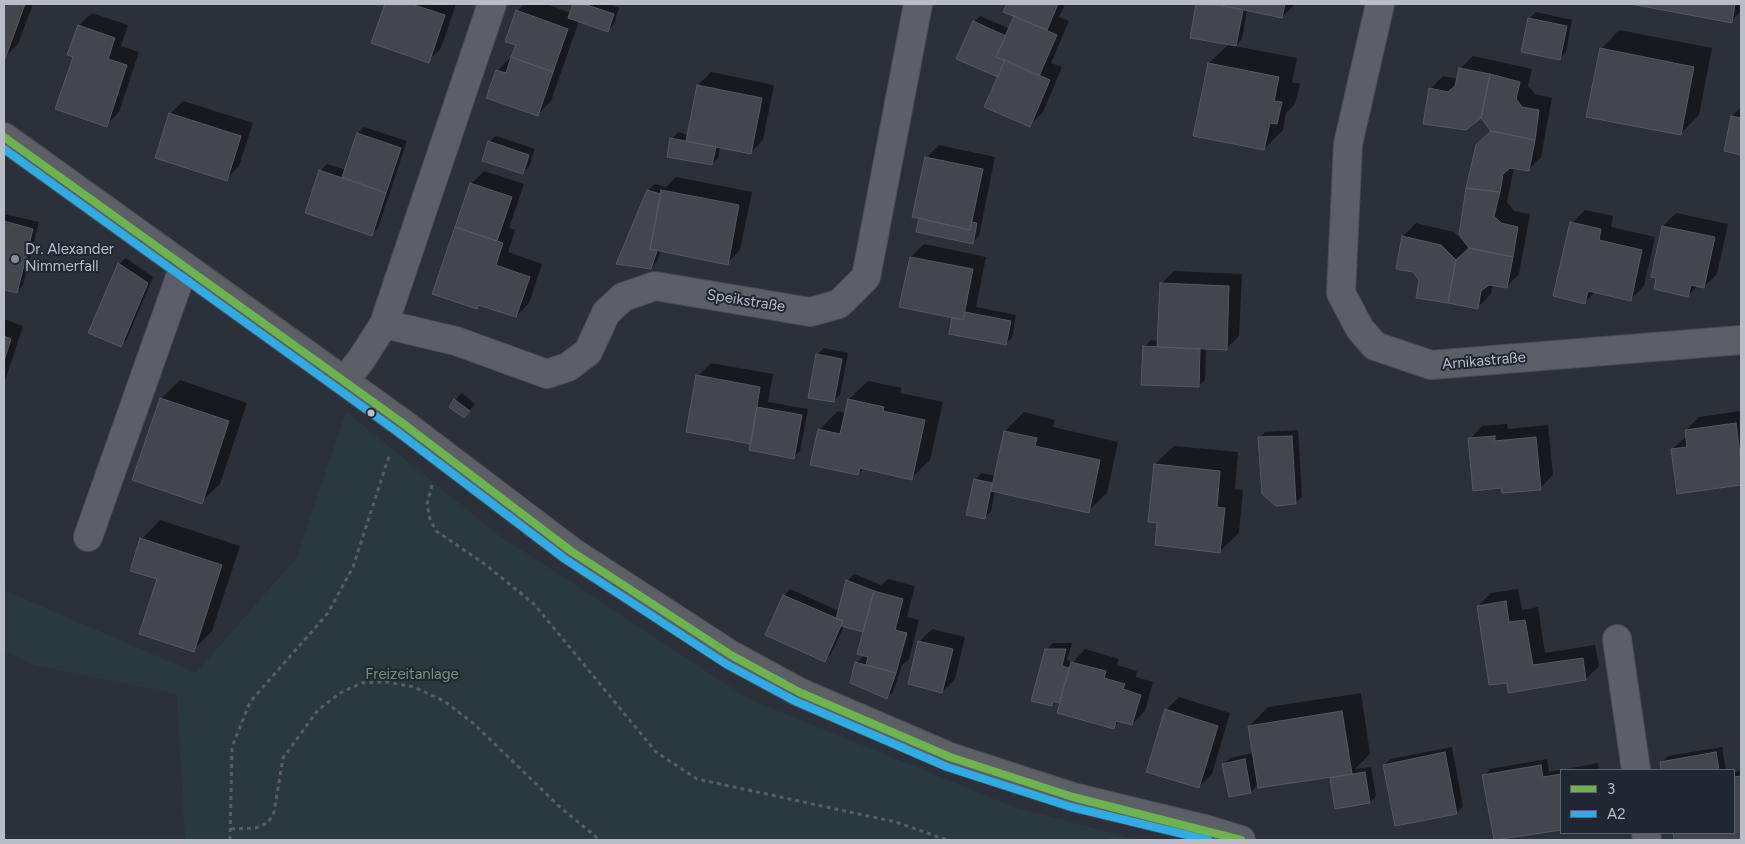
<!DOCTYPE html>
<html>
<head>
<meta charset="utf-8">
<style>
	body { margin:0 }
	#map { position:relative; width:1745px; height:844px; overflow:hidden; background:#2c3039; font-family:Figtree,sans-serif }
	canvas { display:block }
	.frame { position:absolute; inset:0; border:5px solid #b8bdc8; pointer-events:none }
	.legend { position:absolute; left:1560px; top:769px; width:175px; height:65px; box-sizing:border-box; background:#202733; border:1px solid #5d636f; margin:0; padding:6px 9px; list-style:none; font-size:15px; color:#b8bdc8 }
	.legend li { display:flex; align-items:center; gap:10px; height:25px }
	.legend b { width:25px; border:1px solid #5d636f }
</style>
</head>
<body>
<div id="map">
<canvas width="1745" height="844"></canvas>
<div class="frame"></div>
<ul class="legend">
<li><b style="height:6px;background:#6db44a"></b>3</li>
<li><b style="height:6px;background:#2dace8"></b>A2</li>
</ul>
</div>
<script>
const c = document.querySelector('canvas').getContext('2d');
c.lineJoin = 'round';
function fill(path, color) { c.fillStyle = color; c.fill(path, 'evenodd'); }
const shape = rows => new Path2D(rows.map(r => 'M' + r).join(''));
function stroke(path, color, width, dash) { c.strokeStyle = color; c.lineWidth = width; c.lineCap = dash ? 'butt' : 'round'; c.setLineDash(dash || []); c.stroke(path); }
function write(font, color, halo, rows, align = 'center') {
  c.font = font + ' Figtree,sans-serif'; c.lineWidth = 4; c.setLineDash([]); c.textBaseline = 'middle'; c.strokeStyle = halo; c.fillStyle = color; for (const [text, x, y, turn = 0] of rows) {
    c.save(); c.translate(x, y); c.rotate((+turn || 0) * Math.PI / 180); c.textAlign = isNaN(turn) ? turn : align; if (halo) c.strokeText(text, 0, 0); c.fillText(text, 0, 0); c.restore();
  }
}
fill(shape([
	[346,412,500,536,749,699,1014,807,1138,840,185,840,177,694,34,665,4,651,4,590,196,673,297,557]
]), '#293a3e');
fill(shape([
	[4,4,33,4,18,44,5,57],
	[386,4,456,4,441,48,428,61,373,42],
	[524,4,546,4,571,13,574,4,608,4,619,8,614,24,608,30,579,21,551,101,538,114,497,71,510,58,512,58,517,44,517,11],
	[1008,4,1065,4,1059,17,1069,21,1051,63,1062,67,1043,112,1030,125,999,76,974,22,980,16,1010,29,1015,15,1005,11],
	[1198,4,1295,4,1282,17,1247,10,1242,39,1235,46,1297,58,1292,82,1300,84,1295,104,1286,113,1283,130,1264,149,1209,63,1229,44,1192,37],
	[1637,4,1741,4,1741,11,1731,21],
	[1536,12,1572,20,1566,52,1559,59,1529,19],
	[92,13,128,25,121,46,139,52,119,112,106,125,74,56,79,25],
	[1619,30,1712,48,1699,115,1680,134,1601,49],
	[1473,56,1532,69,1528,86,1535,94,1552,98,1541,157,1528,170,1514,167,1507,202,1514,211,1530,214,1519,274,1506,287,1493,284,1491,294,1478,307,1420,280,1413,271,1398,268,1403,236,1416,223,1454,232,1466,245,1468,244,1492,130,1481,116,1430,89,1443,76,1458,79,1460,69],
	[711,72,774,85,763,140,750,153,720,147,718,158,712,164,672,139,678,132,688,135,698,85],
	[183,101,253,123,239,166,226,179,170,114],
	[1741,107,1741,154,1725,150,1732,116],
	[364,127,407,141,378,228,372,234,320,171,327,164,346,170,358,133],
	[496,136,535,149,529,167,522,173,489,142],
	[939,145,995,157,979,236,973,242,926,158],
	[484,171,524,184,509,228,515,230,508,252,542,264,529,303,516,316,480,304,477,307,434,293,471,184],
	[676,177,752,192,740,250,727,263,661,250,657,261,651,268,617,263,648,190,655,184,666,187],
	[1585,210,1613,216,1611,227,1655,237,1644,286,1631,299,1596,291,1585,302,1572,223],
	[1676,213,1728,224,1717,274,1704,287,1698,285,1688,296,1663,226],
	[4,214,39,222,23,285,17,292,4,288],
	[924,244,986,257,976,307,1016,315,1012,338,1005,344,954,317,901,306,911,257],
	[126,258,153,277,127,339,121,345,90,332,119,264],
	[1174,271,1242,274,1239,336,1226,349,1206,348,1205,380,1198,386,1144,347,1151,340,1159,341,1161,284],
	[4,319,23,326,4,384],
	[824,348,848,353,840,395,833,401,809,397,818,354],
	[711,363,773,374,768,402,808,409,800,451,794,457,752,443,698,376],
	[180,380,247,403,220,484,201,502,161,399],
	[868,381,902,388,900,393,943,402,930,460,911,478,864,468,858,474,819,430,838,411,846,413,849,399],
	[462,393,475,404,464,417,450,406],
	[1741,411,1741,484,1678,493,1672,449,1687,436,1686,430,1699,417],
	[1024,412,1055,420,1053,427,1118,442,1107,493,1088,511,995,491,991,511,984,518,975,480,981,473,995,476,1005,431],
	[1507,424,1508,429,1548,425,1553,475,1540,488,1502,486,1470,439,1482,426],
	[1298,430,1302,497,1295,503,1259,438,1265,432],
	[1174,446,1238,452,1235,489,1243,490,1239,533,1220,551,1155,464],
	[160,520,240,546,212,631,193,650,142,539],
	[854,574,881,585,888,579,915,586,907,617,919,620,909,659,902,665,893,692,886,698,856,663,865,655,864,631,844,626,831,654,825,660,784,596,790,589,839,611,847,581],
	[1518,589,1522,610,1538,607,1545,653,1595,645,1599,666,1586,679,1508,681,1478,606,1491,593],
	[932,629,965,637,955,679,942,692,919,642],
	[1053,643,1072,643,1067,660,1073,662,1085,649,1119,659,1117,665,1137,671,1136,677,1153,682,1145,711,1132,724,1120,721,1113,727,1061,702,1055,701,1051,705,1046,650],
	[1361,693,1370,754,1355,769,1371,767,1376,796,1370,802,1331,778,1334,776,1258,784,1251,792,1230,796,1224,764,1230,758,1253,753,1249,726,1268,707],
	[1179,697,1230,713,1212,774,1199,787,1166,710],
	[1452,747,1463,806,1457,813,1384,765,1391,759],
	[1722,747,1726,770,1663,770,1661,763,1668,756],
	[1547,759,1549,772,1598,763,1599,770,1561,770,1561,828,1495,840,1484,776,1490,769],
	[1741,771,1741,838,1676,840,1674,833,1734,833,1734,772]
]), '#0007');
const building = shape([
	[4,4,25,4,5,59,4,58,4,4],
	[385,4,411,4,445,15,429,63,371,43,385,4],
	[573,4,584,4,614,14,608,32,568,18,573,4],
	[1007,4,1058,4,1047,30,1003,12,1007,4],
	[1196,4,1210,4,1243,10,1236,46,1190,38,1196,4],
	[1216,4,1285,4,1282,18,1216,4],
	[1631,4,1735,4,1732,23,1631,4],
	[516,10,568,29,553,72,511,57,516,45,505,42,516,10],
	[1014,16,1057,35,1039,76,996,57,1014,16],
	[1528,18,1567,26,1560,60,1521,52,1528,18],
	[973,21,1006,36,996,57,1005,60,998,77,956,59,973,21],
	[78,25,115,38,108,59,127,65,107,127,55,109,73,57,67,55,78,25],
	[1600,48,1694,67,1681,135,1586,117,1600,48],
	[511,57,553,72,538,116,486,98,496,70,506,73,511,57],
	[1005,60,1050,80,1030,127,984,107,1005,60],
	[1208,63,1279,77,1274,101,1282,102,1277,124,1270,123,1264,150,1193,136,1208,63],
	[1459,68,1490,74,1481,118,1466,130,1423,124,1429,88,1448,92,1455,86,1459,68],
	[1490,74,1520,82,1516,99,1522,107,1539,110,1535,140,1491,131,1481,118,1490,74],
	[697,85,762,98,751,154,686,141,697,85],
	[169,113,241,136,227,181,155,158,169,113],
	[1731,116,1741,118,1741,155,1724,151,1731,116],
	[1491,131,1535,140,1529,171,1510,168,1503,174,1500,192,1466,188,1476,145,1491,131],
	[357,133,401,148,386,193,342,177,357,133],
	[670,138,716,147,712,165,667,157,670,138],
	[488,141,529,155,523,174,482,161,488,141],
	[925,157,983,169,970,230,912,217,925,157],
	[319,170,386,193,372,236,305,213,319,170],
	[470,183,512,197,497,241,455,227,470,183],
	[1466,188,1500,192,1494,216,1501,223,1518,227,1513,257,1469,248,1459,234,1466,188],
	[647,190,661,194,650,249,657,251,651,269,616,264,647,190],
	[661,190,739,205,728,265,650,249,661,190],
	[919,218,970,230,971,222,977,223,973,244,916,232,919,218],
	[4,221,33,229,17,293,4,290,4,221],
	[1570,222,1601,229,1599,240,1642,250,1631,301,1588,291,1585,304,1553,296,1570,222],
	[1662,226,1715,237,1704,288,1691,285,1688,297,1654,289,1656,278,1651,277,1662,226],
	[455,227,503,243,496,265,530,277,516,317,478,305,477,309,432,294,455,227],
	[1402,236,1441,245,1456,260,1448,303,1416,298,1419,280,1413,272,1396,269,1402,236],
	[1469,248,1513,257,1507,288,1489,285,1481,291,1478,309,1448,303,1456,260,1469,248],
	[910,257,973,269,963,320,899,307,910,257],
	[118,263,148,283,121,347,88,333,118,263],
	[1160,283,1229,286,1227,350,1157,347,1160,283],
	[965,312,1011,321,1006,345,949,334,952,317,963,320,965,312],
	[4,336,11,339,4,361,4,336],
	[1143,346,1200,349,1199,387,1141,385,1143,346],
	[816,354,842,359,834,402,808,398,816,354],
	[696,375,760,387,751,444,686,432,696,375],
	[160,398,229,421,202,504,132,480,160,398],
	[454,399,470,411,464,418,449,407,454,399],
	[848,399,884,407,883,411,925,420,912,480,860,468,858,475,810,465,818,429,840,434,848,399],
	[757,407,802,415,794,459,749,450,757,407],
	[1736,423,1741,463,1741,485,1677,494,1671,449,1687,447,1685,430,1736,423],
	[1004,431,1037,438,1035,446,1100,460,1089,513,991,491,1004,431],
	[1292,436,1296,504,1276,506,1262,494,1258,437,1292,436],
	[1495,436,1495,441,1536,437,1541,490,1502,493,1501,488,1473,491,1468,438,1495,436],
	[1154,464,1220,471,1217,507,1225,508,1220,553,1155,545,1157,523,1148,522,1154,464],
	[974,479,992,483,985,519,966,515,974,479],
	[140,538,222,565,194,652,139,634,157,579,130,571,140,538],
	[846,580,874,591,863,632,841,626,843,621,836,619,846,580],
	[874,591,903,599,895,630,907,633,896,673,866,665,868,657,857,654,874,591],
	[783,595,843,621,825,662,765,635,783,595],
	[1506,601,1509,622,1525,620,1533,665,1583,658,1586,680,1508,693,1507,683,1489,685,1477,606,1506,601],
	[918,641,953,649,942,693,908,684,918,641],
	[1045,649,1066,649,1062,666,1069,668,1059,703,1053,701,1052,706,1031,701,1045,649],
	[855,662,896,673,887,699,850,683,855,662],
	[1071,662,1106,671,1104,678,1125,684,1123,689,1141,695,1132,725,1116,721,1114,729,1057,713,1071,662],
	[1165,709,1218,726,1199,788,1146,772,1165,709],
	[1342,711,1352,774,1258,788,1248,726,1342,711],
	[1445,752,1457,814,1395,826,1383,765,1445,752],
	[1716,752,1719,770,1661,770,1660,762,1716,752],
	[1245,759,1251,793,1229,797,1222,764,1245,759],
	[1541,765,1543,777,1561,774,1561,830,1494,840,1482,775,1541,765],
	[1365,772,1370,803,1335,809,1330,778,1365,772],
	[1741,776,1741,840,1674,840,1673,833,1734,833,1734,777,1741,776]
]);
fill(building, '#43474d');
stroke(building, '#555860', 1);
const minor = shape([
	[1380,4,1348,144,1341,293,1360,329,1375,346,1431,365,1741,340],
	[4,137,401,422,571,551,731,655,799,692,950,757,1073,797,1205,829,1241,840],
	[384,324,456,341,547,374,568,367,588,352,606,313,623,297,655,286,810,312,839,304,866,277,918,4],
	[344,381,361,360,384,324,492,4],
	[88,537,184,266],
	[1617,639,1636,770],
	[1646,833,1647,840]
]);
stroke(minor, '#4a4d53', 30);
stroke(shape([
	[432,485,427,504,430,519,436,531,482,562,534,604,656,752,697,779,896,822,947,840],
	[231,829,255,828,268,823,274,812,283,758,318,710,340,693,362,683,387,682,414,687,444,701,473,723,561,808,600,840],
	[230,840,232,747,250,702,328,613,353,567,390,453]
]), '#5a5e64', 3, [4, 4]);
stroke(minor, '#5c6066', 28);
stroke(shape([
	[4,137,401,422,571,551,731,655,799,692,950,757,1073,797,1241,840]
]), '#6db44a', 8);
stroke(shape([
	[4,149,395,430,565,559,726,664,795,701,947,767,1071,807,1208,840]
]), '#2dace8', 8);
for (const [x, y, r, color] of [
	[15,259,5,"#878c96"],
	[371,413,4.5,"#b8bdc8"]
]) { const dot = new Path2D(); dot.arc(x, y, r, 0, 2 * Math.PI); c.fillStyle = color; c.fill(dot); stroke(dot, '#202733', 2); }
write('15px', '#b8bdc8', '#202733', [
	["Dr. Alexander",25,250],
	["Nimmerfall",25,267]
], 'left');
write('15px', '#b8bdc8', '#202733', [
	["Speikstraße",746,301,9],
	["Arnikastraße",1484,361,-5]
]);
write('15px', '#71977c', '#202733', [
	["Freizeitanlage",412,675]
]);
</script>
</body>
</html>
